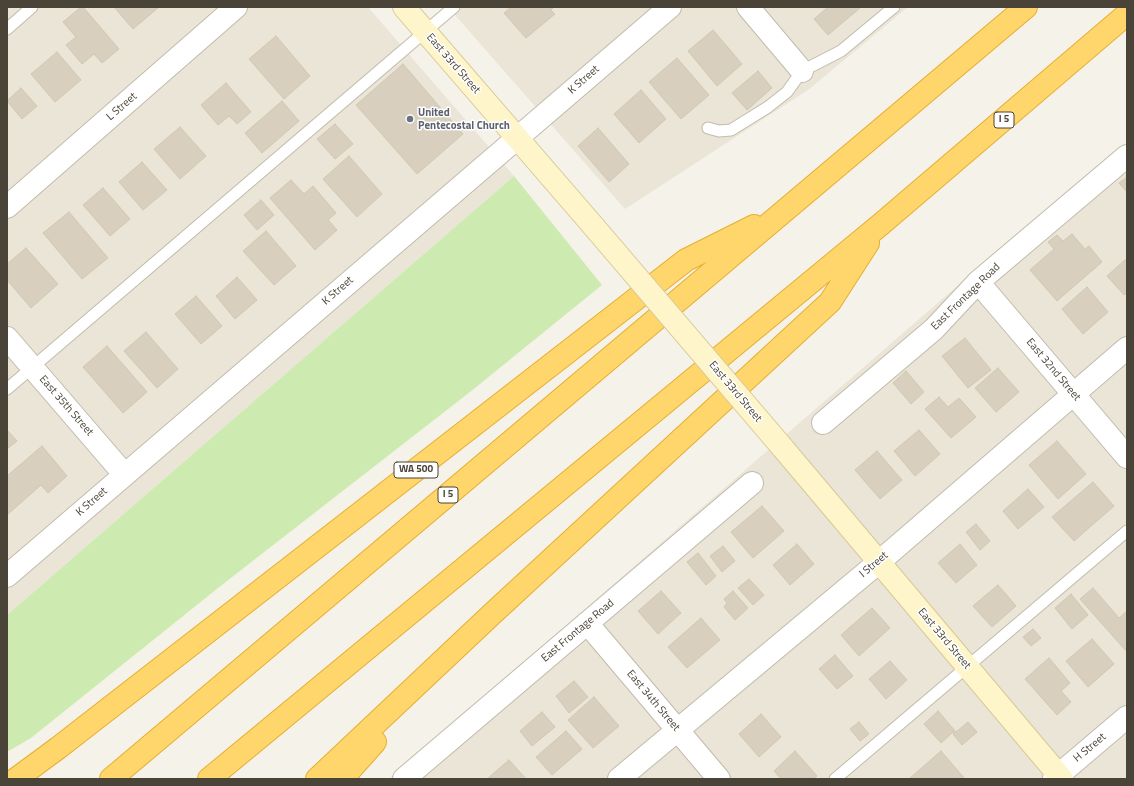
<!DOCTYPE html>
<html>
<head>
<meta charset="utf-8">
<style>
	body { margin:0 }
	#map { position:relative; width:1134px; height:786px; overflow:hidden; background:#f5f2e9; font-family:"Titillium Web",sans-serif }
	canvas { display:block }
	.frame { position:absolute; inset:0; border:8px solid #4a4337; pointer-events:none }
</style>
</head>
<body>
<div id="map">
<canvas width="1134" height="786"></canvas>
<div class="frame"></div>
</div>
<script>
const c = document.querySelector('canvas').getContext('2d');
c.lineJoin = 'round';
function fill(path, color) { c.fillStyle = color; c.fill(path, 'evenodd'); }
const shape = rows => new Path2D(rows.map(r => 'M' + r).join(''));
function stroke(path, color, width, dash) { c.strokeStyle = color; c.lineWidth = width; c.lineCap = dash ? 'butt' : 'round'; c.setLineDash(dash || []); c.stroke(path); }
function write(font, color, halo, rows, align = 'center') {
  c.font = font + ' "Titillium Web",sans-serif'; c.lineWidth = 3; c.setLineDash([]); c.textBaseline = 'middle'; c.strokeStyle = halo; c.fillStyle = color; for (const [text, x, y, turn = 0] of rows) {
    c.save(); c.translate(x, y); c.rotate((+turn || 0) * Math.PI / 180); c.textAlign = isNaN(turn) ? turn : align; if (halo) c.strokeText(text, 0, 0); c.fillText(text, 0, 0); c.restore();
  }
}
fill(shape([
	[7,7,368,7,514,176,7,615],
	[448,7,908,7,808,90,625,209],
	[1127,142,1127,779,389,779,963,281]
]), '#eae5d7');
fill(shape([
	[514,176,602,285,470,392,218,588,31,738,7,752,7,615]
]), '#cdebb0');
const building = shape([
	[81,7,83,7,119,49,102,63,94,54,82,64,66,45,76,37,63,22,81,7],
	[114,7,159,7,133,29,114,7],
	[511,7,554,7,551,10,555,14,526,38,504,13,511,7],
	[828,7,861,7,828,35,814,19,828,7],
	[713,30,742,64,717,86,688,51,713,30],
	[276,36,310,76,284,99,249,59,276,36],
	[57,52,81,80,55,102,31,74,57,52],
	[677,58,709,95,681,119,649,82,677,58],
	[403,64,463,134,417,174,356,105,403,64],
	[758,71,772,88,747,110,732,93,758,71],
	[226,83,251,112,237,124,229,116,218,125,201,105,226,83],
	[21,88,37,106,22,119,7,101,21,88],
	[641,90,666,119,639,143,614,114,641,90],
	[282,101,299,121,262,153,245,133,282,101],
	[335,124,353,144,335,159,317,139,335,124],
	[180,127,206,156,180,179,154,149,180,127],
	[598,128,629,164,609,182,578,146,598,128],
	[349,156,382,194,357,217,323,179,349,156],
	[142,162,167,190,143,210,119,182,142,162],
	[1127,177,1127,192,1119,183,1127,177],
	[291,180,304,194,313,186,336,213,328,220,337,230,315,250,270,198,291,180],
	[103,188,130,219,110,236,83,205,103,188],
	[261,200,274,215,257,230,244,215,261,200],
	[69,212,108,258,82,279,43,233,69,212],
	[266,231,296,266,274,285,243,251,266,231],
	[1072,234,1085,249,1089,246,1102,262,1057,301,1030,270,1054,249,1048,242,1057,235,1063,241,1072,234],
	[26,248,58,284,31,308,7,280,7,264,26,248],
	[1125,260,1127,262,1127,293,1124,295,1107,276,1125,260],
	[237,277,257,300,235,319,216,296,237,277],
	[1087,287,1108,312,1083,334,1062,309,1087,287],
	[196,296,222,326,201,344,175,314,196,296],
	[146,332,178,369,157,388,124,351,146,332],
	[965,338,991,370,968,388,942,356,965,338],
	[107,346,147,392,123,413,83,367,107,346],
	[998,368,1019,392,996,412,975,388,998,368],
	[906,371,924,392,911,404,893,383,906,371],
	[939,397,948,407,959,398,976,417,951,438,925,409,939,397],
	[7,430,17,441,7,449,7,430],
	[919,430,940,454,915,476,894,451,919,430],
	[1057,441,1086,474,1058,499,1029,465,1057,441],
	[42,446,67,476,48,493,41,485,7,515,7,476,42,446],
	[877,451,902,480,880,499,855,470,877,451],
	[1093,482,1114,506,1074,541,1052,517,1093,482],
	[1028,489,1044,507,1018,529,1003,511,1028,489],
	[762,506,784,531,753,558,731,532,762,506],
	[976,524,990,541,980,550,966,532,976,524],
	[797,544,814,564,790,585,773,565,797,544],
	[960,544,977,565,956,583,938,563,960,544],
	[723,546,735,561,722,572,710,556,723,546],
	[698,553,716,576,706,585,687,562,698,553],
	[749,579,764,595,753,605,738,588,749,579],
	[998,585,1016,606,992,627,973,606,998,585],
	[1093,588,1119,618,1127,611,1127,652,1080,599,1093,588],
	[661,591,681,613,658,634,638,611,661,591],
	[733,591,748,608,735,620,724,607,727,603,724,599,733,591],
	[1071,594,1088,615,1072,629,1055,608,1071,594],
	[872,608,890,628,859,656,841,635,872,608],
	[701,618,720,640,687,668,668,647,701,618],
	[1033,629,1041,638,1031,646,1023,637,1033,629],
	[1092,639,1114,664,1088,687,1066,661,1092,639],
	[835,655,853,676,837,689,819,669,835,655],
	[1049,658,1070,683,1061,691,1071,702,1057,715,1025,679,1049,658],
	[890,661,907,680,886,699,869,679,890,661],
	[574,681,588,697,569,713,556,696,574,681],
	[594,697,619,726,593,748,568,720,594,697],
	[938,711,956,732,968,722,977,732,962,745,953,734,954,733,953,732,941,743,924,724,938,711],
	[542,712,555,727,532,746,520,731,542,712],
	[761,714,781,737,759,757,739,734,761,714],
	[859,722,869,734,860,741,850,729,859,722],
	[566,731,582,749,552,775,536,757,566,731],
	[795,751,817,776,814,779,781,779,774,771,795,751],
	[941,751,965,779,909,779,941,751],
	[509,760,526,779,487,779,509,760]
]);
fill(building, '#d8cfbe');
stroke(building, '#d3c7b1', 1);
const lane = shape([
	[7,29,32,7],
	[708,128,719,131,731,130,768,107,787,92,802,71,841,51,894,7],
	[7,389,454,7],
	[835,779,1127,531]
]);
const street = shape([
	[748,7,802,71],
	[7,207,236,7],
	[978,282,1127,457],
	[7,338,124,474],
	[823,423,934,329,978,282,1127,156],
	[7,576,670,7],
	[587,623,719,779],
	[404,779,752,483],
	[619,779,879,562,1127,348],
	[1054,779,1127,717]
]);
const secondary = shape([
	[404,7,595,228],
	[782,447,1062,779]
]);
const highway = shape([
	[16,779,58,748,686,260,754,226],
	[111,779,1026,7],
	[209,779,880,225,1127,14],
	[317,779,492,614,830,302,868,243],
	[342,779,375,742]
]);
stroke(lane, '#c2bbab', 13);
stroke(street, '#c2bbab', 24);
stroke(secondary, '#d8c997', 24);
stroke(highway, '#e6ae33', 24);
stroke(lane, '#fff', 11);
stroke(street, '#fff', 22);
stroke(secondary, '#fff5ca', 22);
stroke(highway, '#ffd66b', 22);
const secondaryBridge = shape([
	[595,228,782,447]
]);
stroke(secondaryBridge, '#d8c997', 24, []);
stroke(secondaryBridge, '#fff5ca', 22);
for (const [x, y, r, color] of [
	[410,119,4,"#6b7280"]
]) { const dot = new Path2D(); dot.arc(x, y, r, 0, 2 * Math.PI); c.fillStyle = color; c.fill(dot); stroke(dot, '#fff', 1.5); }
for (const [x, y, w] of [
	[1004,120,20],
	[416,470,44],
	[448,495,20]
]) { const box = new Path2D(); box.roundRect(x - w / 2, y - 8, w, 16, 3); c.fillStyle = '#fff'; c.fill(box); stroke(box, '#4a4337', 1); }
write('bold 10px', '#4a4337', null, [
	["I 5",1004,120],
	["WA 500",416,470],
	["I 5",448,495]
]);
write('11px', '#4a4337', '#fff', [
	["East 33rd Street",453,64,49],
	["K Street",584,80,-41],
	["L Street",122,107,-41],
	["K Street",338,291,-41],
	["East Frontage Road",966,297,-44],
	["East 32nd Street",1053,370,50],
	["East 33rd Street",735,392,50],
	["East 35th Street",66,406,49],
	["K Street",92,502,-41],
	["I Street",874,565,-40],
	["East Frontage Road",578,631,-40],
	["East 33rd Street",944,639,50],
	["East 34th Street",653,701,50],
	["H Street",1090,748,-40]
]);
write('bold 11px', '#5b616d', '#fff', [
	["United",418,113],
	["Pentecostal Church",418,126]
], 'left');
</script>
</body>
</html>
